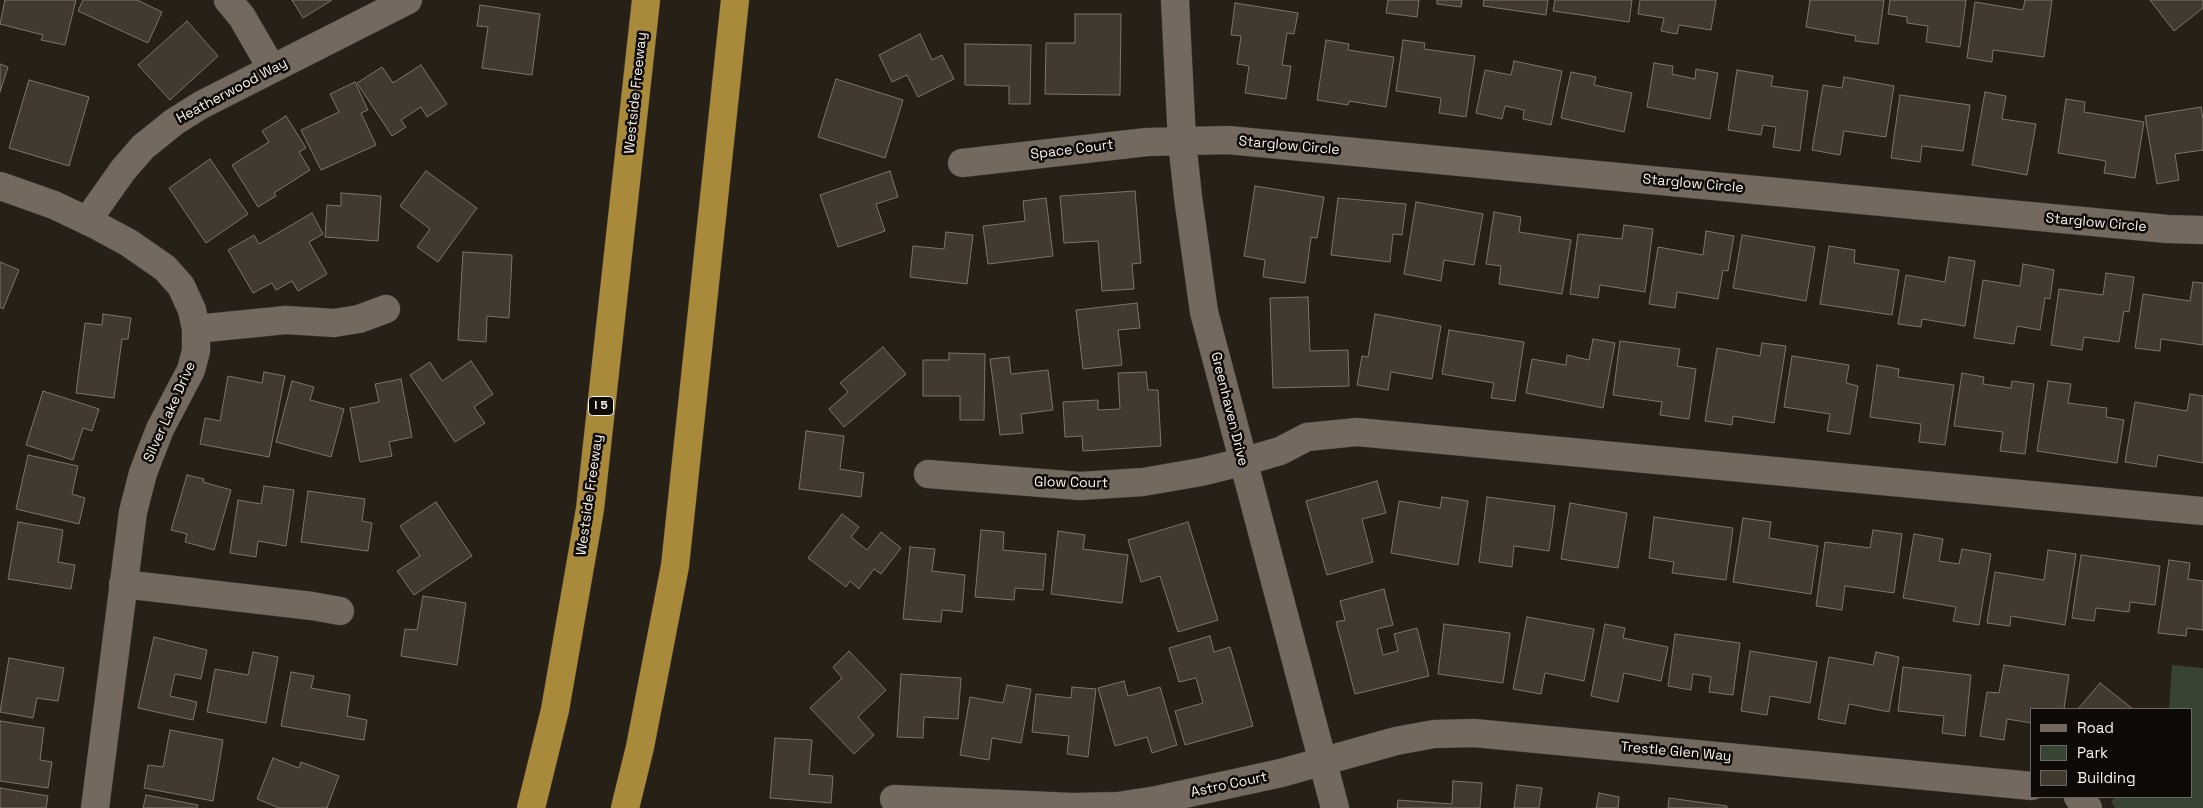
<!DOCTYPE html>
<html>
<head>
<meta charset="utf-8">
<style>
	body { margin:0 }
	#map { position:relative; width:2203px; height:808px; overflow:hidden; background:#272017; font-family:"Space Grotesk",sans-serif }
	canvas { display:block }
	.legend { position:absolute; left:2030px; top:708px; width:162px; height:90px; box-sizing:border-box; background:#0e0a07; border:1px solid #6b6763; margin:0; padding:6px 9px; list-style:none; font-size:15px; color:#f7f2ec }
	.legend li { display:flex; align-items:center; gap:10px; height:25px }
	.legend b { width:25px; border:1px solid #6b6763 }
</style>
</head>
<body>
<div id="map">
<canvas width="2203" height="808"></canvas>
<ul class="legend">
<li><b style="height:6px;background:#73695f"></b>Road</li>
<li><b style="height:14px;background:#374433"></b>Park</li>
<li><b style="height:14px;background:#423930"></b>Building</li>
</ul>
</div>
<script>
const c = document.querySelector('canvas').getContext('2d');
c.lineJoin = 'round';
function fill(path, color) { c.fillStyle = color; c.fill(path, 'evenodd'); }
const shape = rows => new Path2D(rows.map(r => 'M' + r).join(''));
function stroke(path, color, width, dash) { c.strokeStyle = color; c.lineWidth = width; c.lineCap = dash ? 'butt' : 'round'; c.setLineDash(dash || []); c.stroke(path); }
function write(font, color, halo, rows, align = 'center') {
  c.font = font + ' "Space Grotesk",sans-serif'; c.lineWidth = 5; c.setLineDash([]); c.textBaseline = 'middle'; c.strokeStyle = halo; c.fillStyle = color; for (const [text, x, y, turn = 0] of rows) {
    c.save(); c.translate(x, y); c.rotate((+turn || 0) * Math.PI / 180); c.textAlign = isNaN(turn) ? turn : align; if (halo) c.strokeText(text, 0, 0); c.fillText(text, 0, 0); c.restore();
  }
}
fill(shape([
	[2172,665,2203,668,2203,808,2115,808,2111,801,2116,797,2192,797,2192,709,2169,709]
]), '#374433');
const building = shape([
	[5,0,76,0,65,45,41,40,43,35,0,24,5,0],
	[83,0,137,0,162,12,148,43,78,11,83,0],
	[292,0,332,0,303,18,292,0],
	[1388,0,1419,0,1417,17,1386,13,1388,0],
	[1437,0,1462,0,1461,7,1437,4,1437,0],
	[1484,0,1548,0,1546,15,1483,6,1484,0],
	[1555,0,1632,0,1629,22,1553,11,1555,0],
	[1640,0,1716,0,1711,30,1679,25,1677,34,1661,31,1664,18,1638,14,1640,0],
	[1810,0,1884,0,1878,44,1855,41,1856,36,1806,27,1810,0],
	[1890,0,1966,0,1960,47,1926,42,1928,26,1907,23,1907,17,1888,14,1890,0],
	[2025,0,2052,0,2044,57,1993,50,1992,62,1967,58,1975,2,2023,10,2025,0],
	[2150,0,2203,0,2203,8,2174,31,2150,0],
	[1235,3,1298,13,1294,34,1287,33,1282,65,1291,66,1286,99,1245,93,1249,66,1237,64,1241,36,1231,35,1235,3],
	[480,5,540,14,532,75,482,68,488,27,477,26,480,5],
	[1075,14,1121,14,1120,95,1045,94,1046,43,1075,43,1075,14],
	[187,21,218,56,170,100,138,65,187,21],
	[920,34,932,60,942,55,954,79,918,97,907,75,892,82,879,55,920,34],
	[1326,40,1349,44,1348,50,1394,57,1386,107,1349,101,1348,105,1317,100,1326,40],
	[1403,40,1425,43,1424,49,1475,56,1466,117,1439,113,1441,98,1396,91,1403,40],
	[965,44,1031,45,1030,104,1009,104,1009,86,965,85,965,44],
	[1514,61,1562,71,1551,125,1523,119,1524,110,1505,106,1502,119,1476,113,1485,70,1511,75,1514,61],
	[1654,63,1673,66,1672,74,1695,79,1696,69,1718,73,1710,119,1647,107,1654,63],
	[0,64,8,67,0,92,0,64],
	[421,65,447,104,427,117,421,107,401,120,406,127,392,136,357,83,382,67,393,83,421,65],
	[1737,70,1773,76,1771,86,1808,91,1800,151,1773,147,1776,127,1763,125,1761,135,1728,130,1737,70],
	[1571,72,1596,77,1594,85,1632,93,1624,132,1561,118,1571,72],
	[1844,77,1894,86,1886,137,1844,131,1840,155,1812,150,1823,85,1842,88,1844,77],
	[836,79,903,100,885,158,818,137,836,79],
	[29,80,89,97,69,166,9,148,29,80],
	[355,82,368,110,361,113,376,145,321,170,301,130,339,112,330,94,355,82],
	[1985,92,2006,96,2002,119,2036,124,2027,175,1972,165,1985,92],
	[1900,95,1970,105,1963,151,1922,146,1920,162,1891,158,1900,95],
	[2066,99,2085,102,2084,112,2144,122,2135,178,2104,173,2106,161,2058,153,2066,99],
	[2201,107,2203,120,2203,150,2175,154,2179,180,2157,184,2145,116,2201,107],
	[286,116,306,148,299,152,310,170,274,193,276,196,258,207,232,165,269,142,262,131,286,116],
	[210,159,248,214,206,243,169,188,210,159],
	[426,171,477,208,438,262,417,247,430,229,400,206,426,171],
	[890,171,898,197,876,204,885,231,838,247,820,195,890,171],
	[1255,186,1324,197,1317,238,1311,237,1305,283,1263,277,1265,260,1244,256,1255,186],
	[1135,191,1141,263,1132,264,1134,289,1102,291,1098,241,1064,243,1060,196,1135,191],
	[341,193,381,196,378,241,325,237,327,205,341,206,341,193],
	[1046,198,1053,256,988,264,983,226,1025,221,1023,201,1046,198],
	[1338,198,1406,204,1402,235,1393,234,1390,262,1331,255,1338,198],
	[1416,202,1483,214,1474,265,1444,260,1441,281,1404,274,1416,202],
	[1494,212,1521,217,1519,232,1571,240,1562,294,1499,284,1501,266,1486,264,1494,212],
	[312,213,323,234,309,242,327,274,298,291,292,281,276,290,272,283,253,293,228,250,254,235,259,244,312,213],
	[1624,225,1653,229,1645,292,1600,285,1598,298,1570,294,1578,234,1622,239,1624,225],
	[1706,231,1734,236,1728,271,1723,270,1718,299,1677,292,1675,308,1649,304,1658,247,1703,255,1706,231],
	[946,232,973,235,967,284,910,277,913,246,944,249,946,232],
	[1742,235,1815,247,1806,301,1733,288,1742,235],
	[1829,246,1855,250,1854,263,1899,270,1892,315,1820,304,1829,246],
	[463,252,512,255,509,318,487,316,486,342,458,340,463,252],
	[1949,257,1975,261,1965,326,1922,319,1921,327,1898,324,1906,275,1945,282,1949,257],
	[0,262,19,270,3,309,0,307,0,262],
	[2023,264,2054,270,2050,299,2045,298,2040,330,2017,326,2014,344,1974,338,1983,280,2020,286,2023,264],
	[2106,273,2134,277,2129,312,2124,311,2119,342,2084,337,2082,350,2051,345,2059,289,2103,295,2106,273],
	[2193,282,2203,283,2203,345,2161,339,2160,351,2135,348,2143,294,2190,301,2193,282],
	[1308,297,1310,351,1348,350,1349,386,1273,388,1270,298,1308,297],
	[1137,303,1140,328,1118,330,1122,365,1083,369,1076,310,1137,303],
	[103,314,131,318,128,339,122,339,114,398,76,393,85,323,102,325,103,314],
	[1375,314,1441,326,1432,379,1391,372,1388,390,1357,385,1362,356,1368,357,1375,314],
	[1449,330,1524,342,1515,401,1491,398,1494,383,1442,374,1449,330],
	[1593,339,1615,343,1603,408,1526,393,1532,359,1566,365,1567,355,1589,360,1593,339],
	[1620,341,1680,349,1677,366,1696,369,1689,419,1660,415,1662,402,1613,395,1620,341],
	[1762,343,1786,346,1774,423,1733,416,1732,425,1705,421,1717,348,1760,356,1762,343],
	[883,347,906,374,844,427,829,409,848,392,840,383,883,347],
	[949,353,985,354,984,420,960,420,960,396,923,396,923,360,949,360,949,353],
	[1792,356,1849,365,1846,383,1858,386,1850,434,1827,431,1830,414,1784,407,1792,356],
	[1009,357,1011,374,1048,370,1053,410,1021,414,1023,433,1000,435,990,359,1009,357],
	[471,361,493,394,474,407,485,423,455,442,410,375,430,362,442,381,471,361],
	[1877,365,1899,369,1898,377,1954,385,1945,445,1919,442,1921,424,1870,417,1877,365],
	[264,372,285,376,269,457,200,444,205,418,220,421,228,376,262,383,264,372],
	[1146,372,1148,390,1158,390,1161,446,1083,451,1082,436,1065,437,1063,402,1098,400,1098,410,1120,409,1118,373,1146,372],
	[1962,373,1984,377,1983,384,2011,388,2012,381,2034,384,2025,454,2000,451,2003,432,1954,426,1962,373],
	[401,379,412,437,389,442,392,456,360,462,350,408,379,402,375,384,401,379],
	[292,381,314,387,310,400,344,409,331,457,276,442,292,381],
	[2048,381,2071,384,2068,403,2107,408,2106,417,2124,420,2117,463,2037,451,2048,381],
	[43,391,99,409,92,431,83,428,73,460,26,445,43,391],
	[2190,394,2203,396,2203,463,2158,455,2156,467,2125,462,2135,402,2187,411,2190,394],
	[806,431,844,436,840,469,864,473,861,497,799,489,806,431],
	[28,455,78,466,72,494,85,498,79,524,16,509,28,455],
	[187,475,204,479,203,482,231,490,214,550,185,542,187,534,171,530,187,475],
	[1377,481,1386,513,1362,519,1373,562,1327,575,1306,501,1377,481],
	[264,486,294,490,286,546,258,541,256,557,230,553,238,500,261,504,264,486],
	[308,491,365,499,362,521,372,523,368,551,301,542,308,491],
	[1442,497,1468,501,1458,565,1391,553,1399,501,1440,508,1442,497],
	[1487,497,1555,506,1549,551,1514,546,1512,567,1479,562,1487,497],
	[436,502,472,556,414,595,397,571,420,556,400,526,436,502],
	[1570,503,1627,513,1618,568,1561,559,1570,503],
	[842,514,859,527,851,537,867,550,881,532,901,548,881,574,874,569,859,589,850,581,846,587,808,558,842,514],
	[1654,517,1733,528,1726,580,1672,573,1674,562,1649,558,1654,517],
	[1743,518,1771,522,1769,538,1818,546,1811,594,1733,582,1743,518],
	[18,522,63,530,58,562,75,565,71,589,8,579,18,522],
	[1188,522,1218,620,1178,632,1160,576,1141,582,1128,540,1188,522],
	[981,530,1004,532,1003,550,1046,554,1043,590,1015,588,1014,600,975,597,981,530],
	[1873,530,1902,534,1894,593,1845,586,1842,610,1816,606,1825,542,1870,548,1873,530],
	[1058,531,1085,535,1083,549,1128,555,1122,603,1051,594,1058,531],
	[1914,534,1943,539,1939,561,1959,564,1962,549,1991,554,1979,625,1953,621,1956,607,1903,598,1914,534],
	[910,547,935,549,932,571,965,575,962,612,942,610,941,622,903,619,910,547],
	[2048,550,2076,554,2065,625,2011,616,2010,626,1987,623,1995,572,2044,580,2048,550],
	[2081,555,2160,566,2155,605,2130,602,2129,612,2096,608,2094,621,2072,618,2081,555],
	[2169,560,2190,563,2188,579,2203,581,2203,630,2187,628,2186,636,2158,633,2169,560],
	[1384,589,1393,625,1377,629,1383,655,1398,651,1394,634,1417,628,1429,676,1355,694,1336,622,1345,620,1340,601,1384,589],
	[423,596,466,603,457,665,401,656,405,629,417,630,423,596],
	[1527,617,1594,629,1584,681,1545,673,1541,694,1513,689,1527,617],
	[1444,624,1510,633,1503,683,1438,674,1444,624],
	[1605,624,1625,628,1623,638,1668,647,1661,681,1624,673,1618,702,1591,696,1605,624],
	[1675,634,1740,643,1733,695,1709,692,1711,677,1693,674,1691,690,1668,686,1675,634],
	[1210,636,1214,652,1230,647,1253,726,1185,745,1175,711,1203,703,1196,678,1179,682,1169,648,1210,636],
	[154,637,207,650,201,679,175,674,170,696,197,702,193,720,138,708,154,637],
	[849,651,886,690,858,717,874,735,854,754,810,708,842,678,833,667,849,651],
	[1750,651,1817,662,1810,703,1770,696,1767,715,1741,711,1750,651],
	[253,652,278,657,266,723,207,712,215,669,248,675,253,652],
	[1876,652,1899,657,1889,712,1849,704,1845,724,1818,719,1829,657,1873,665,1876,652],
	[9,658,64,668,58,701,37,698,33,718,0,712,9,658],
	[2004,665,2069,675,2064,709,2032,709,2032,723,2007,719,2004,740,1980,736,1987,692,1999,693,2004,665],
	[1903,667,1971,675,1965,736,1942,733,1944,716,1898,711,1903,667],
	[291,672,314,676,311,688,350,695,347,716,367,720,364,740,281,726,291,672],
	[901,674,961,678,958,719,924,717,923,738,897,737,901,674],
	[1124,681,1128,696,1160,687,1177,745,1152,753,1147,737,1115,746,1098,688,1124,681],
	[2100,683,2133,709,2078,709,2100,683],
	[1007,685,1031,689,1021,743,992,738,989,760,960,755,970,697,1003,703,1007,685],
	[1072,687,1096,689,1088,757,1067,754,1069,736,1032,732,1036,694,1071,698,1072,687],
	[0,721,44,728,40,760,52,762,48,788,0,781,0,721],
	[170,730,223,740,213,801,144,788,148,765,163,767,170,730],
	[775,738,812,740,809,774,833,776,831,803,770,798,775,738],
	[273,758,299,768,301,762,339,776,327,808,279,808,257,799,273,758],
	[1453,781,1482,783,1480,808,1397,808,1398,800,1452,804,1453,781],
	[1517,785,1542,788,1539,808,1514,808,1517,785],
	[0,788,48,796,46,808,0,808,0,788],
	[1599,793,1619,797,1618,808,1596,808,1599,793],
	[146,795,198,805,197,808,143,808,146,795],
	[1669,798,1727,806,1727,808,1668,808,1669,798]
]);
fill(building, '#423930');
stroke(building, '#7d746a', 1);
const minor = shape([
	[228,0,242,17,272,69],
	[1175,0,1182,141,1188,197,1204,312,1335,808],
	[962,163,1147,142,1228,140,2167,229,2203,230],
	[0,186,54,205,94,224,129,243,165,268,181,286,192,310,196,329,196,351,191,370,160,429,143,473,133,512,95,808],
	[87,221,123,170,143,147,174,122,201,105,408,0],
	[196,329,286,320,334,323,359,319,386,309],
	[928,474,1080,486,1143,482,1201,472,1242,462,1280,451,1307,437,1357,432,2203,511],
	[123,584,312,606,340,611],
	[2078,797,2088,808],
	[894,799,1072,807,1118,806,1157,800,1281,773,1396,741,1434,734,1474,733,2032,786]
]);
const highway = shape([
	[531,808,555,710,590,509,646,0],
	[625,808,640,747,675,566,735,0]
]);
stroke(minor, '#433c36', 29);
stroke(highway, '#433c36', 29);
stroke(minor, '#73695f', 28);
stroke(highway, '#a9893a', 28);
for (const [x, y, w] of [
	[601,406,25]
]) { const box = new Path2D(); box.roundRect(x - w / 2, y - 9.5, w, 19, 4); c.fillStyle = '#0e0a07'; c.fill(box); stroke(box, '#f7f2ec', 1); }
write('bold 12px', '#f7f2ec', null, [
	["I 5",601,406]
]);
write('14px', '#f7f2ec', '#0e0a07', [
	["Heatherwood Way",232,91,-28],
	["Westside Freeway",636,93,-84],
	["Starglow Circle",1289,146,5],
	["Space Court",1072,150,-7],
	["Starglow Circle",1693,184,5],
	["Starglow Circle",2096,223,5],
	["Greenhaven Drive",1229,409,76],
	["Silver Lake Drive",170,412,-66],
	["Glow Court",1071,483,1],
	["Westside Freeway",590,495,-82],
	["Trestle Glen Way",1676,752,5],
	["Astro Court",1229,785,-12]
]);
</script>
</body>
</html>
